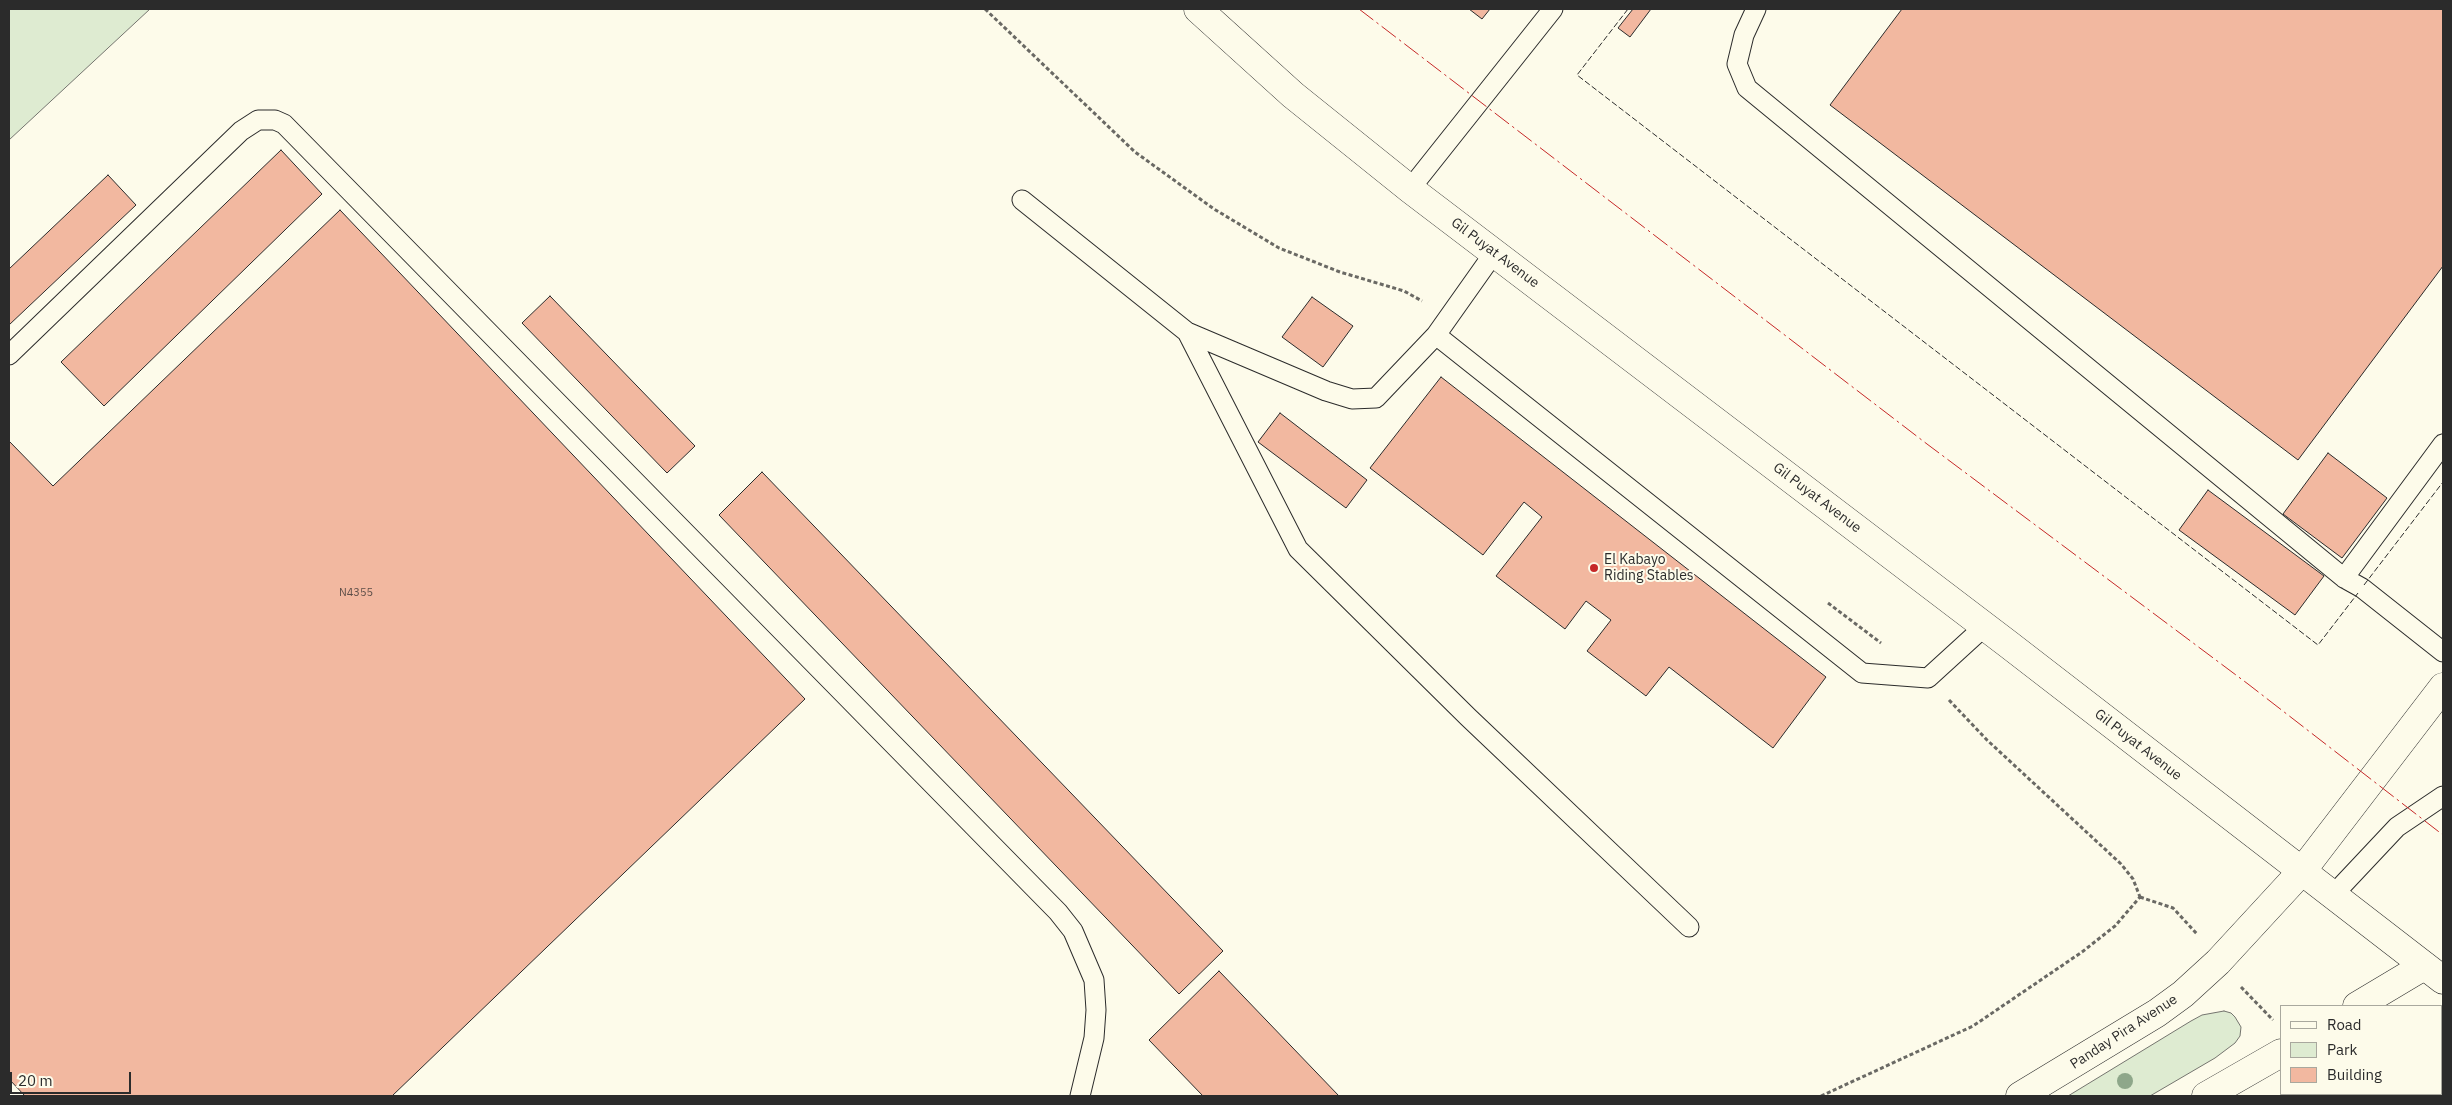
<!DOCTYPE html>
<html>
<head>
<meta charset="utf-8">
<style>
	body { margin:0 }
	#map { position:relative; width:2452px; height:1105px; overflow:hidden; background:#fdfbea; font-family:"IBM Plex Sans",sans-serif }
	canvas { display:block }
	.frame { position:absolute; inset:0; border:10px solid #2b2b2b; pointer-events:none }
	.legend { position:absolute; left:2280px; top:1005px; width:162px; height:90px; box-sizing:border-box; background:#fdfbea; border:1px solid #a9a89e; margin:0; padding:6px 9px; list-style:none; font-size:15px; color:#2b2b2b }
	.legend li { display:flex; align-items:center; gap:10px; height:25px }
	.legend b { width:25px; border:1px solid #a9a89e }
	.scale { position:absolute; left:10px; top:1072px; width:121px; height:22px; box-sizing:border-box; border:2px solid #2b2b2b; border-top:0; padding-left:6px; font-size:15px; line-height:18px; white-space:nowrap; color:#2b2b2b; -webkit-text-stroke:4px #fdfbea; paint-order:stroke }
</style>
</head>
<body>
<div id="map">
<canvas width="2452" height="1105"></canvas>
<div class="frame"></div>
<ul class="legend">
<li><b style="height:6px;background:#fdfbea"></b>Road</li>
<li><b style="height:14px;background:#deebd1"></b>Park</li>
<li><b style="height:14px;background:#f2b8a0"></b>Building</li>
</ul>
<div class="scale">20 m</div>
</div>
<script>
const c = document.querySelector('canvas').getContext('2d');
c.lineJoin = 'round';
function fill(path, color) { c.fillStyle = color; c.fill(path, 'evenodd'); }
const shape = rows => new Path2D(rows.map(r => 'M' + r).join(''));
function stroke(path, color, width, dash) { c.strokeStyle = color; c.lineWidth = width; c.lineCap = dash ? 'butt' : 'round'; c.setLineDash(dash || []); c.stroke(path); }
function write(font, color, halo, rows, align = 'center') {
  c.font = font + ' "IBM Plex Sans",sans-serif'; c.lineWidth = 4; c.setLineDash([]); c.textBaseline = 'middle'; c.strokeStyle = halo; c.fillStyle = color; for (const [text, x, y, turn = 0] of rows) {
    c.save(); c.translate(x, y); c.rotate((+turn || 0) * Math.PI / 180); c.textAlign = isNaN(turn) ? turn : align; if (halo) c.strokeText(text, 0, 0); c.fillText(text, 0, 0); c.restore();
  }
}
const green = shape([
	[9,9,150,9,9,140,9,9],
	[2224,1011,2231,1013,2235,1017,2241,1027,2240,1036,2235,1043,2215,1058,2150,1096,2068,1096,2191,1021,2202,1015,2224,1011]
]);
fill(green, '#deebd1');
stroke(green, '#74746e', 1);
const building = shape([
	[1469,9,1490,9,1482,19,1469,9],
	[1633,9,1651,9,1630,37,1618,28,1633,9],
	[1902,9,2443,9,2443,266,2298,460,1830,105,1902,9],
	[281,150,322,194,104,406,61,362,281,150],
	[108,175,136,205,9,325,9,269,108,175],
	[340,210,805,699,392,1096,25,1096,9,1079,9,441,53,486,340,210],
	[550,296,695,446,667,473,522,323,550,296],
	[1312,297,1353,326,1323,367,1282,337,1312,297],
	[1441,377,1826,677,1773,748,1669,667,1646,696,1587,651,1611,620,1586,601,1565,629,1496,576,1542,517,1524,502,1483,555,1370,468,1441,377],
	[1280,413,1367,480,1346,508,1258,442,1280,413],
	[2328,453,2387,498,2342,558,2283,514,2328,453],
	[762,472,1223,951,1179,994,719,515,762,472],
	[2208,490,2324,576,2295,615,2179,530,2208,490],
	[1219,971,1339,1096,1203,1096,1149,1040,1219,971]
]);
fill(building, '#f2b8a0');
stroke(building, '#2b2b2b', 1);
const service = shape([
	[1756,9,1744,35,1737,64,1747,88,2344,578,2362,588,2443,652],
	[1410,189,1553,9],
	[1022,200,1187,332,1326,391,1352,399,1376,398,1436,335,1494,253],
	[1187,332,1298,549,1468,717,1689,927],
	[1436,335,1862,673,1928,678,1985,626],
	[9,355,241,131,258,120,275,120,284,124,1058,912,1073,931,1094,980,1096,1010,1094,1038,1080,1096],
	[2344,578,2443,444],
	[2334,894,2397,827,2443,796]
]);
const minor = shape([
	[2302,871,2443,687]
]);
const secondary = shape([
	[2357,1006,2424,966],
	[2020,1096,2157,1013,2183,994,2218,962,2302,871],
	[2206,1096,2281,1053]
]);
const primary = shape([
	[1198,9,1293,95,1410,189,2008,644,2443,980]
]);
stroke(service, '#2b2b2b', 21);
stroke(minor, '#2b2b2b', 29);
stroke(secondary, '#2b2b2b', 29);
stroke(primary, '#2b2b2b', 29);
stroke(shape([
	[985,9,1135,152,1214,209,1279,248,1340,272,1404,291,1422,301],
	[1828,603,1881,643],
	[1949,700,1987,740,2121,864,2133,879,2140,897],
	[2140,897,2173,908,2197,934],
	[2241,987,2273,1020],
	[2337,1094,2339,1096],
	[1821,1096,1973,1026,2082,952,2115,926,2140,897]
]), '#6a6964', 3, [4, 2.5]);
stroke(service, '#fdfbea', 19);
stroke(minor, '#fdfbea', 28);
stroke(secondary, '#fdfbea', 28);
stroke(primary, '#fdfbea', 28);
stroke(shape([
	[1628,9,1577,75,2318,645,2358,593],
	[2364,585,2443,482]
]), '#2b2b2b', 1, [6, 2.5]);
stroke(shape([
	[1359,9,1927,444,2248,684,2443,835],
	[2441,1059,2443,1057],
	[2375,1096,2379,1094]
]), '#c62828', 1, [18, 4, 2.5, 4]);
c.fillStyle = '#8ea78a';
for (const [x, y] of [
	[2125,1081]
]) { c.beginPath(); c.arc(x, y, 8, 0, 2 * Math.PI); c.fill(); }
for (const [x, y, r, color] of [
	[1594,568,5,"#c62828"]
]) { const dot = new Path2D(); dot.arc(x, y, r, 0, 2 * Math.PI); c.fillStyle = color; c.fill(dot); stroke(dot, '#fdfbea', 2); }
write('11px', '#5d4e48', null, [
	["N4355",356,593]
]);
write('14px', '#2b2b2b', '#fdfbea', [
	["Gil Puyat Avenue",1495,253,37],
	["Gil Puyat Avenue",1817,498,37],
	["Gil Puyat Avenue",2138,745,38],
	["Panday Pira Avenue",2124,1032,-33]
]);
write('14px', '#2b2b2b', '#fdfbea', [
	["El Kabayo",1604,560],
	["Riding Stables",1604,576]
], 'left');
</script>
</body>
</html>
